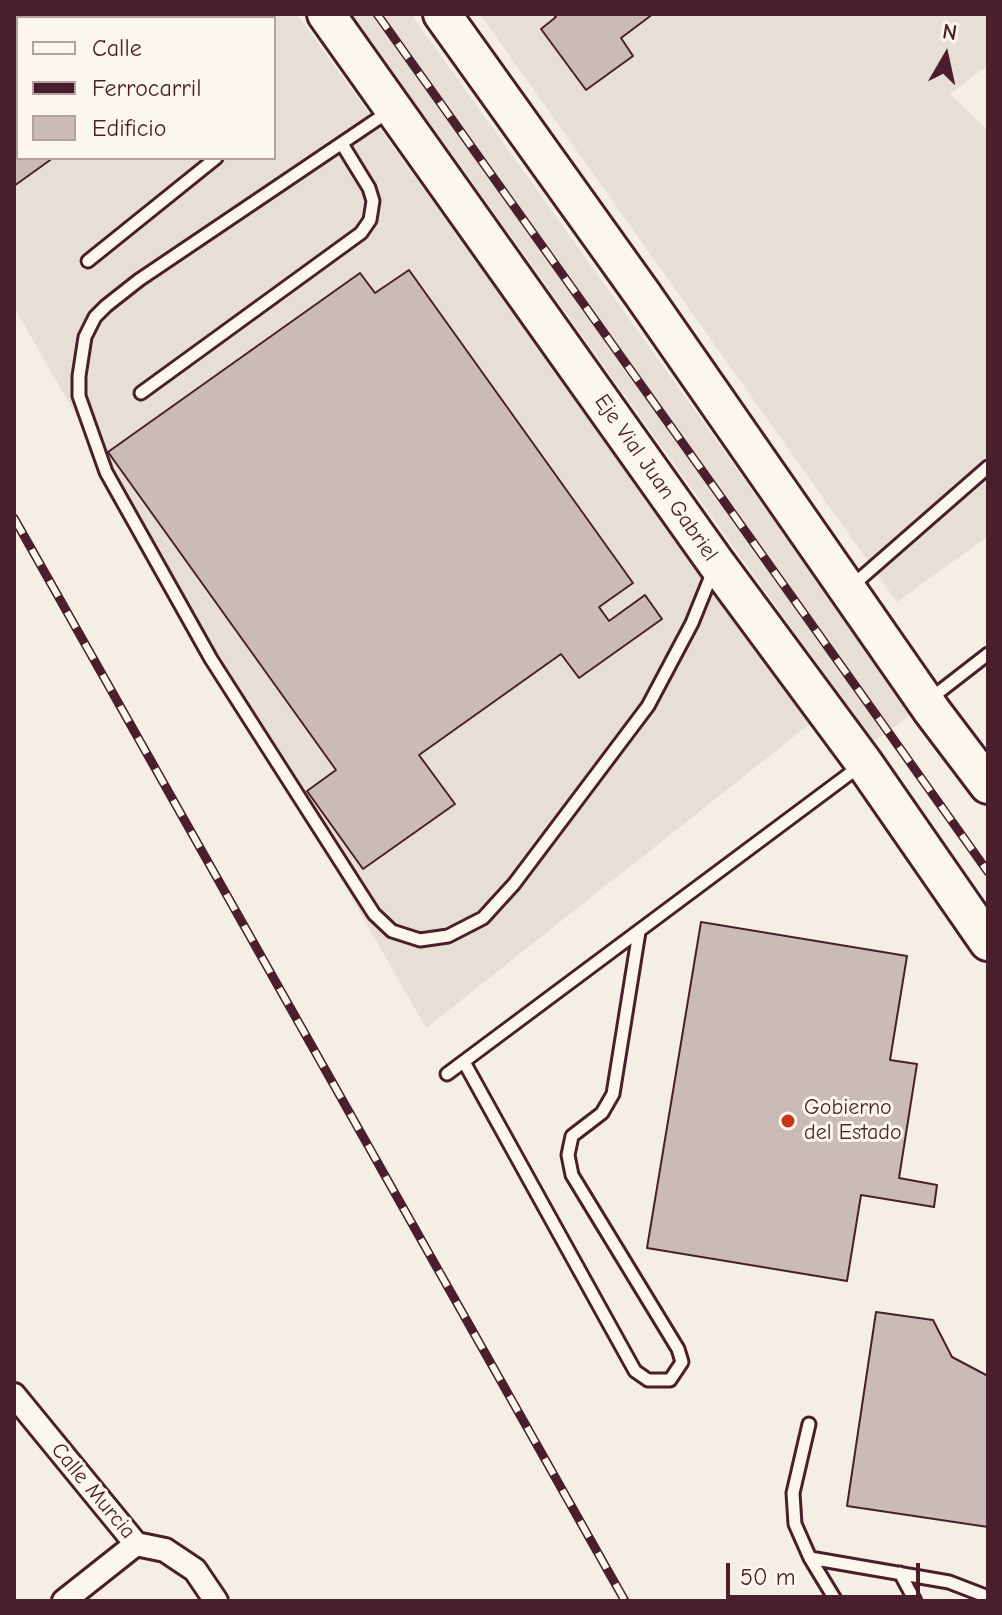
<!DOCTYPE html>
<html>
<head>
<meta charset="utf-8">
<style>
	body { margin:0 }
	#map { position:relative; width:1002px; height:1615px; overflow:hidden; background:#f4eee4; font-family:"Comic Neue",sans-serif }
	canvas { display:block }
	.frame { position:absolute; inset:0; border:16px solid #4a1f2b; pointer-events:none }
	.legend { position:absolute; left:16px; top:16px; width:260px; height:144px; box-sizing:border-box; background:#fbf7ec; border:2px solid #b4a19f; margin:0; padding:10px 14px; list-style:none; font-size:24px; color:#4a1f2b }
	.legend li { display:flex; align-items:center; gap:16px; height:40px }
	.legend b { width:40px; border:2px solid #b4a19f }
	.north { position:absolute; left:906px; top:16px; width:80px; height:80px; -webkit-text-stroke:6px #fbf7ec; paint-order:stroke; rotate:9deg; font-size:22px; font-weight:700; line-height:32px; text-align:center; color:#4a1f2b }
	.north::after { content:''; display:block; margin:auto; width:28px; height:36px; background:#4a1f2b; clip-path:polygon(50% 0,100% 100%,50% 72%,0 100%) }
	.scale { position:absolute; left:726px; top:1563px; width:194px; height:36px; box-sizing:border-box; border:4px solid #4a1f2b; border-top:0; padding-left:10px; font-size:24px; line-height:28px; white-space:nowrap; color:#4a1f2b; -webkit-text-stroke:6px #fbf7ec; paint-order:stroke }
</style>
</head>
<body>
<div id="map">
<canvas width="1002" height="1615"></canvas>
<div class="frame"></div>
<ul class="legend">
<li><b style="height:10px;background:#fbf7ec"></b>Calle</li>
<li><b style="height:10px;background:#4a1f2b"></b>Ferrocarril</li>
<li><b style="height:22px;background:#cabbb6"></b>Edificio</li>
</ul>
<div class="north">N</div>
<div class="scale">50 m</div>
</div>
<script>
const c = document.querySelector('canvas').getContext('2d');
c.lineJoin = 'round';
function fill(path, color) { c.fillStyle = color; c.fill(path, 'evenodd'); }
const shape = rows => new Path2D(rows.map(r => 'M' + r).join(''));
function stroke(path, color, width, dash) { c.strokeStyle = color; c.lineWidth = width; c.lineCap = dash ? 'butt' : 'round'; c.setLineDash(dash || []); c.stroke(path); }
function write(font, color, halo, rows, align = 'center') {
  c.font = font + ' "Comic Neue",sans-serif'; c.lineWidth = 6; c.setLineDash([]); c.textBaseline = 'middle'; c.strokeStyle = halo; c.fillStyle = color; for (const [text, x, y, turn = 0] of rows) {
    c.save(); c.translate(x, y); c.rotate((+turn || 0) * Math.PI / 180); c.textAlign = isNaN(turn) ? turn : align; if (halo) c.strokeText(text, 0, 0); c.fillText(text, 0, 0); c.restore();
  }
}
fill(shape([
	[14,14,297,14,810,724,426,1028,14,307],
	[18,18,274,18,274,158,18,158],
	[352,14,411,14,912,714,873,742],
	[480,14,988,14,988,65,950,94,988,130,988,536,897,602]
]), '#e7dfd6');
const building = shape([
	[14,14,129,14,124,18,18,18,18,158,53,158,14,186,14,14],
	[553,14,653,14,621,38,633,56,586,90,541,29,556,17,553,14],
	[409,270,633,583,599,607,609,621,645,595,662,619,579,678,561,654,419,755,455,804,363,869,307,791,336,770,108,452,360,273,375,293,409,270],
	[701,922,907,956,890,1060,917,1064,899,1178,937,1185,934,1207,861,1195,847,1281,647,1248,701,922],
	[876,1312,933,1320,952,1357,988,1376,988,1527,847,1506,876,1312]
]);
fill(building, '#cabbb6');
stroke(building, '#4a1f2b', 2);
const lane = shape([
	[232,14,235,18],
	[388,112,139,280,106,306,95,317,85,337,79,376,79,396,106,472,211,659,374,914,392,931,420,940,448,936,483,918,514,884,648,706,692,623,713,571],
	[88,261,216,158],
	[141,393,361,233,370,220,373,201,369,188,342,144],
	[853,585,988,467],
	[930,699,988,654],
	[464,1062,635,1371,648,1380,670,1380,682,1362,678,1349,572,1175,568,1155,572,1136,602,1113,613,1094,639,932],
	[447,1074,860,766],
	[809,1424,793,1493,795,1524,810,1558,836,1601],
	[810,1558,949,1582,988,1597],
	[900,1573,915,1601]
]);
const street = shape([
	[14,1395,136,1544,165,1550,195,1570,216,1601],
	[64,1601,136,1544]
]);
const primary = shape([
	[326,14,716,563,864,763,988,942],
	[442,14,643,295,932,711,988,785]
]);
stroke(lane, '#4a1f2b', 17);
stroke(street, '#4a1f2b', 28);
stroke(primary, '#4a1f2b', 42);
stroke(lane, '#fbf7ec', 11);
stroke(street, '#fbf7ec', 22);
stroke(primary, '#fbf7ec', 36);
const rail = shape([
	[377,14,988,872],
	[14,518,625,1601]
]);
stroke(rail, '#4a1f2b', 9);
stroke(rail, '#fbf7ec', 6, [18]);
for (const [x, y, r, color] of [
	[788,1121,8,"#c8321e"]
]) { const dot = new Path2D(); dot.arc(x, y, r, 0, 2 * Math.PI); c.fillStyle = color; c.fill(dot); stroke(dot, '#fbf7ec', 3); }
write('22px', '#4a1f2b', '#fbf7ec', [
	["Eje Vial Juan Gabriel",656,478,55],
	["Calle Murcia",93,1491,50]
]);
write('22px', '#4a1f2b', '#fbf7ec', [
	["Gobierno",804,1108],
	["del Estado",804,1133]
], 'left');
</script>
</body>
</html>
